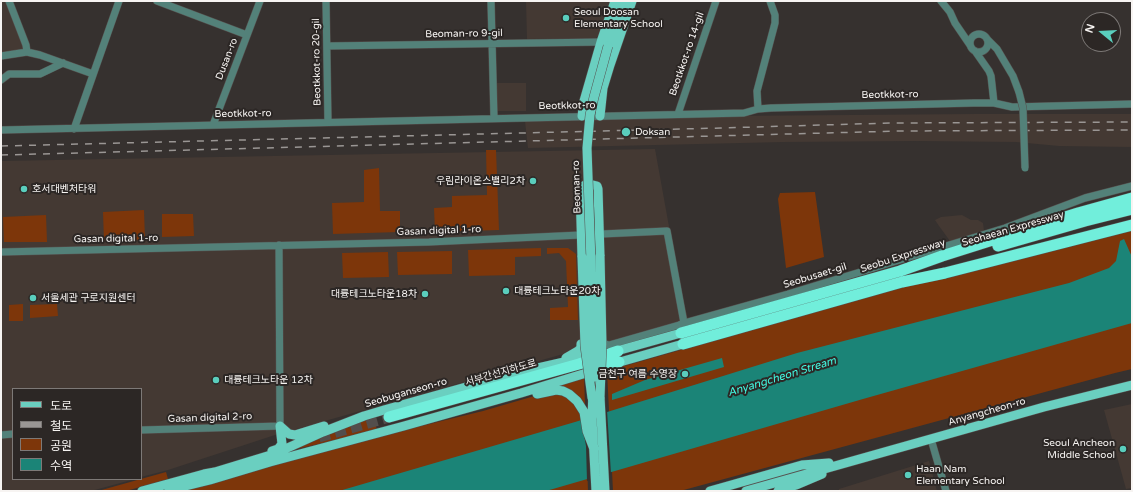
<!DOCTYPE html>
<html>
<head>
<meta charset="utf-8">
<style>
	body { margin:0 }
	#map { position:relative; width:1133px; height:492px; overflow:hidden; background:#36312f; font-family:"Varela Round","Noto Sans KR",sans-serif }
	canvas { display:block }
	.frame { position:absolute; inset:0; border:2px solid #f7f4f2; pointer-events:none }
	.legend { position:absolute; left:12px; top:388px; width:130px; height:92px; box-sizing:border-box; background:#2c2725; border:1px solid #7d7977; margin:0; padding:5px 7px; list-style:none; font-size:12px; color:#f7f4f2 }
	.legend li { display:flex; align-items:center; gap:8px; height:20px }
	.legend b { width:20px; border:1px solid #7d7977 }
	.north { position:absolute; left:1081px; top:12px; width:40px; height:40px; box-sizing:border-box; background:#2c2725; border:1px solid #7d7977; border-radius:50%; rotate:288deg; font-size:11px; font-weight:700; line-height:16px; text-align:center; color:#f7f4f2 }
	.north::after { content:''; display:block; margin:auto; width:14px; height:18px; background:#5acebd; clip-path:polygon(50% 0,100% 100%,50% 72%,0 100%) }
</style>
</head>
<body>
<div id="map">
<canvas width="1133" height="492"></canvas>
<div class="frame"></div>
<ul class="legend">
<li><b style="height:5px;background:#6acfc0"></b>도로</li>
<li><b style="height:5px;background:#9a9694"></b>철도</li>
<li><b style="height:11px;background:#7d360a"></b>공원</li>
<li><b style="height:11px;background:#1b8477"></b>수역</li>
</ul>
<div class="north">N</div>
</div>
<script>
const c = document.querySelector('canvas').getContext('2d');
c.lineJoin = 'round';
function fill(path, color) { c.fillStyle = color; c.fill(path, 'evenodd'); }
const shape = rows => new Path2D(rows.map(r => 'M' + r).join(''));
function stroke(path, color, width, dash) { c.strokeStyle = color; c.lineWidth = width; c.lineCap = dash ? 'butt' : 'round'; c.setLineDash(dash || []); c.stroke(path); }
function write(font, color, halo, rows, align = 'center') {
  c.font = font + ' "Varela Round","Noto Sans KR",sans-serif'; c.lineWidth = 4; c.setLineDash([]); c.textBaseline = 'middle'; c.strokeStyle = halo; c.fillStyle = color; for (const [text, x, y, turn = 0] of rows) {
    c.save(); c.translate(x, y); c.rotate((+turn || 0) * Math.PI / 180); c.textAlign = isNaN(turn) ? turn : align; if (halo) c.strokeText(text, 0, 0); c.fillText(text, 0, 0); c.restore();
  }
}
fill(shape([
	[1,1,7,1,27,52,1,56],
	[526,1,611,1,599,35,596,38,527,39],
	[496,83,526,83,526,111,496,111],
	[974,114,1132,114,1132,147,1059,146,1016,142,917,141,784,142,528,148,525,121,724,116],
	[655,149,681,293,688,319,275,435,168,470,141,477,141,389,13,389,13,479,135,479,91,491,1,491,1,161],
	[962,215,971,220,978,220,983,223,984,231,950,241,939,226,935,220,941,217],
	[1132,404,1132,488,1126,489,1104,410],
	[929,461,937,491,839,491,839,489]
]), '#443933');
fill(shape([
	[486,150,496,150,499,230,435,232,434,208,452,207,452,196,487,195],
	[379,168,380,211,400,211,400,232,333,234,332,203,364,202,364,170],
	[815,192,824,257,786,268,778,199,780,193],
	[144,210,145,240,104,241,103,212],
	[162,214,193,214,194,236,162,237],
	[46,215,47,242,4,242,3,217],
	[1132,229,1132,369,1115,373,680,491,613,491,607,371,915,283],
	[541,248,541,256,515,257,515,275,469,276,468,250],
	[547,248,568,248,576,254,578,320,550,320,550,308,568,307,566,261,559,253,547,254],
	[452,251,452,274,398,275,397,252],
	[388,252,389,277,343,278,342,253],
	[23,304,23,321,9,321,9,305],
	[57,304,58,316,30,318,30,305],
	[584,376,588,491,176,491,384,435,483,411,548,392,560,387,560,384],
	[374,416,377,431,292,450,297,447],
	[166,472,168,479,126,491,98,491]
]), '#7d360a');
fill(shape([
	[1124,239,1132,257,1132,323,863,399,546,491,339,491,575,422,797,353,1069,283,1109,268,1116,261,1120,241],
	[722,358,724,367,612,400,612,394,645,380]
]), '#1b8477');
fill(shape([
	[607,410,611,474,587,481,586,446,581,418]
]), '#36312f');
stroke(shape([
	[319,437,389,417]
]), '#534e4c', 11, [11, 5.5]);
const minor = shape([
	[9,1,26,45,27,52],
	[157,1,247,35],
	[326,1,328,122],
	[491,1,494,118],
	[941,1,950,12,955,23,970,45],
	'970 43a9 9 0 1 1 18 0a9 9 0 1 1-18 0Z',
	[987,39,997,49,1013,76,1019,92],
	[327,46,601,42],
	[975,51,989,71,991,76,994,103],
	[1,56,27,52,40,55,93,74],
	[1,80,9,74,40,74,63,63],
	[758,109,757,91,775,23,775,15,770,1],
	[678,114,716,1],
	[213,125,260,1],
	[74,129,119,1],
	[1,130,744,113,758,109,771,108,974,103,994,103,1012,107,1132,104],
	[1,252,429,242,667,231,684,323],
	[599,342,609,345,679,325,684,323,788,294,1005,228,1085,198,1132,186],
	[141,430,280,426,279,245],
	[1,435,13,434],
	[931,439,946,491]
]);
const major = shape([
	[608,46,624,1],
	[582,116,584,101,601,42,615,1],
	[600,116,603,88,610,65,632,1],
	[582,257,580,189,585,185,593,185,597,186,598,189,600,256],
	[613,352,681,333],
	[566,358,578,351,581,348,581,344],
	[613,364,683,344],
	[595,377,600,397,605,491],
	[593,390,592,419,596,491],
	[537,394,556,390,563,391,569,394,577,401,584,412,587,431,594,449],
	[280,426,289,434,295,435,324,426],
	[272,451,278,449,282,444,280,426],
	[169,490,210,480,270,462,404,426,521,393,596,370],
	[142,491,204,474,215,472,274,454,323,432,364,416,384,410,516,373,586,357],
	[710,491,802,465,829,463],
	[746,491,1044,407,1132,385],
	[778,491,796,485,822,474]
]);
const highway = shape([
	[998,246,1085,221,1132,209],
	[681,333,900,271,942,256,1078,213,1132,198],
	[683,344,902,282,945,273,1132,225],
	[592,367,619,362],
	[389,417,579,364,618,351]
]);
stroke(minor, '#55504e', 8);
stroke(major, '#55504e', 10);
stroke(highway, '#55504e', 12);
stroke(minor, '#538179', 7);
stroke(major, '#6acfc0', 9);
stroke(highway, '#71eedb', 11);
stroke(shape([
	[1,146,721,128,890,123,1132,122],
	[1,155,901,131,1132,130]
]), '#9a9694', 1.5, [7, 7]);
const minorBridge = shape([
	[1019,92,1023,108,1025,168]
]);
const majorBridge = shape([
	[582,257,585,346,592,398],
	[595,377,587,148,590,115,594,97,608,46],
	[600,397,602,344,600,256]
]);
stroke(minorBridge, '#55504e', 8, []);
stroke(majorBridge, '#55504e', 10, []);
stroke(minorBridge, '#538179', 7);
stroke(majorBridge, '#6acfc0', 9);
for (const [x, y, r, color] of [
	[566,18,4,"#5acebd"],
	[626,132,5,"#5acebd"],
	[533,181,4,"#5acebd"],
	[24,189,4,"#5acebd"],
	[506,291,4,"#5acebd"],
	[425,294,4,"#5acebd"],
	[33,298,4,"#5acebd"],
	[685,374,4,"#5acebd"],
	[216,380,4,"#5acebd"],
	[1123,449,4,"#5acebd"],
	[908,475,4,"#5acebd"]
]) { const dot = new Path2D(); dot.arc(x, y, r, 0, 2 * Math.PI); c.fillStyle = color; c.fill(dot); stroke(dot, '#2c2725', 1.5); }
write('10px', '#f7f4f2', '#2c2725', [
	["Seoul Doosan",574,12],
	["Elementary School",574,24],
	["Doksan",635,132],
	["우림라이온스밸리2차",525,181,"right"],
	["호서대벤처타워",32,189],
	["대륭테크노타운20차",514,291],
	["대륭테크노타운18차",417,294,"right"],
	["서울세관 구로지원센터",41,298],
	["금천구 여름 수영장",677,374,"right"],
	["대륭테크노타운 12차",224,380],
	["Seoul Ancheon",1115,443,"right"],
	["Middle School",1115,455,"right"],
	["Haan Nam",916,469],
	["Elementary School",916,481]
], 'left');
write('10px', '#f7f4f2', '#2c2725', [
	["Beoman-ro 9-gil",464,34,-1],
	["Beotkkot-ro 14-gil",687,54,-71],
	["Dusan-ro",227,59,-69],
	["Beotkkot-ro 20-gil",317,62,-91],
	["Beotkkot-ro",890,95,-1],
	["Beotkkot-ro",567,106,-1],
	["Beotkkot-ro",243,114,-1],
	["Beoman-ro",577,187,-92],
	["Seohaean Expressway",1013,229,-16],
	["Gasan digital 1-ro",439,231,-2],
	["Gasan digital 1-ro",116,239,-1],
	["Seobu Expressway",903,256,-18],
	["Seobusaet-gil",815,276,-17],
	["서부간선지하도로",501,373,-16],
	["Seobuganseon-ro",406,393,-16],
	["Anyangcheon-ro",987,412,-16],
	["Gasan digital 2-ro",210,418,-2]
]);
write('italic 11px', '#42f9e2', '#2c2725', [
	["Anyangcheon Stream",782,377,-17]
]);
</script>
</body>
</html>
